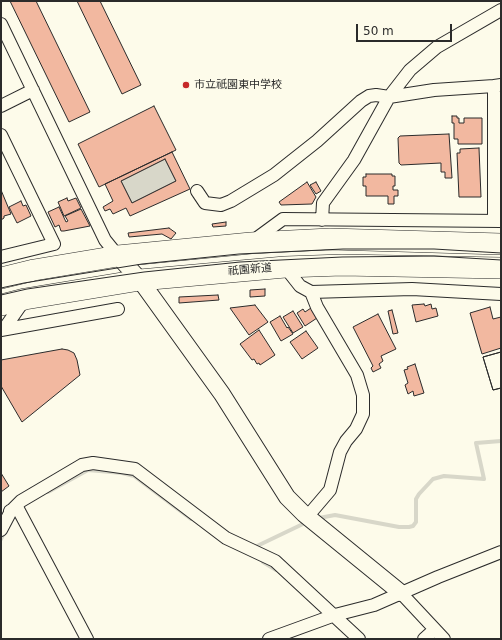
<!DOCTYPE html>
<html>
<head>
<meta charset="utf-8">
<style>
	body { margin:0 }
	#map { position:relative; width:502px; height:640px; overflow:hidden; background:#fdfbea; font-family:"DejaVu Sans",sans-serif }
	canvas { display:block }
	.frame { position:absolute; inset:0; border:2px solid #2b2b2b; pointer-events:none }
	.scale { position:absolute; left:356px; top:24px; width:96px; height:18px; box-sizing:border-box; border:2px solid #2b2b2b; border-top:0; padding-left:5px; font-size:12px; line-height:14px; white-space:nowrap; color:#2b2b2b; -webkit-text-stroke:3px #fdfbea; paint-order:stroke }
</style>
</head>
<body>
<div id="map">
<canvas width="502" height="640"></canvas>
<div class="frame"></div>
<div class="scale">50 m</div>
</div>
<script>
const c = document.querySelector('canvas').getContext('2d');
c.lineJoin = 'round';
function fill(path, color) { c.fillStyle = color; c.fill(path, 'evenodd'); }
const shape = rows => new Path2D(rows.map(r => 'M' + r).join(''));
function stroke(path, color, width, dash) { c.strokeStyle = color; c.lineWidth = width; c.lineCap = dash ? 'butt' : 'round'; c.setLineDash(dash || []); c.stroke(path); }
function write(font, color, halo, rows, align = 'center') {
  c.font = font + ' "DejaVu Sans","Noto Sans JP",sans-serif'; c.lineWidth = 3; c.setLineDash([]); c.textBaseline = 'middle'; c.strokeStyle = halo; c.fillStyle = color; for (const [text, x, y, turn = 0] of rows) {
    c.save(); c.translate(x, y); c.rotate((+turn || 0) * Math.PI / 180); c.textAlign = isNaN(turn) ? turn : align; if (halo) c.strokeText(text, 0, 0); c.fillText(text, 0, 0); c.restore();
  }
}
const water = shape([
	[165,159,176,181,132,203,121,181,165,159]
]);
fill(water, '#d8d7c9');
stroke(water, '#74746e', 1);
stroke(shape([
	[48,492,88,470,122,473,134,476,191,519],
	[319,518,335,515,399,527,409,527,413,526,416,522,416,499,419,494,433,479,444,476,484,479,476,443,501,441],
	[1,539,5,531],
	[257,546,305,523],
	[263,562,276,570]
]), '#d8d7c9', 4);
const building = shape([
	[10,1,36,1,90,112,69,122,10,1],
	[77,1,100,1,141,85,122,94,77,1],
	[154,106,176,150,99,187,78,144,154,106],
	[452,116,457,116,457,118,459,118,459,123,464,123,464,118,482,118,482,144,458,144,458,139,454,139,454,123,452,123,452,116],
	[449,134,452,178,445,178,445,172,441,172,441,163,401,165,399,163,398,138,400,136,449,134],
	[479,148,481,197,459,197,457,153,460,153,460,149,479,148],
	[172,152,190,189,130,216,126,208,113,214,110,209,105,211,103,207,113,201,105,184,172,152],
	[165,159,176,181,132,203,121,181,165,159],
	[366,174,392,174,392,176,395,176,395,186,393,186,393,190,398,190,398,196,394,196,394,204,388,204,388,196,366,196,366,186,363,186,363,177,366,177,366,174],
	[307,182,316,197,312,204,281,205,279,202,307,182],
	[316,182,321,191,316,194,310,185,316,182],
	[1,190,11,214,4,216,4,218,1,220,1,190],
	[67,198,68,201,76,198,81,208,64,216,58,202,67,198],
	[21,201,23,206,26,205,31,216,17,223,9,207,21,201],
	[59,207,66,222,68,221,65,216,81,209,90,226,64,231,61,231,59,225,55,227,48,212,59,207],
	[226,222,226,226,213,227,212,224,226,222],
	[169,228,176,233,171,239,162,234,129,237,128,233,169,228],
	[265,289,265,296,250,297,250,290,265,289],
	[218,295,219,300,179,303,179,297,218,295],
	[424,304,425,306,431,304,432,309,436,308,438,316,416,322,412,305,424,304],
	[255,305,268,322,249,335,230,308,255,305],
	[490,307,493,319,501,317,501,348,482,354,470,313,490,307],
	[311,308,317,318,305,326,297,313,303,309,305,312,311,308],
	[392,310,398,333,393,334,388,311,392,310],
	[293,311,303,327,293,333,283,317,293,311],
	[378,314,396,349,381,356,383,361,379,364,381,368,373,372,371,368,373,366,353,327,378,314],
	[280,316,287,328,288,327,293,334,281,341,270,322,280,316],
	[259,330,275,355,260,365,259,363,257,364,254,359,252,360,240,344,259,330],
	[306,331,318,348,302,359,290,342,306,331],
	[62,349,68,350,74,353,77,360,80,375,22,422,1,386,1,360,62,349],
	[501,352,501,388,493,390,483,357,501,352],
	[501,352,501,388,493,390,483,357,501,352],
	[415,364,424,393,414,396,413,391,408,394,405,385,408,383,404,370,408,369,407,367,415,364],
	[1,473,9,486,1,492,1,473]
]);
fill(building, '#f2b8a0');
stroke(building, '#2b2b2b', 1);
const street = shape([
	[1,24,105,240,118,256],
	[1,106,33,90],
	[1,135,54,244,1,257],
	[197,191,205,203,221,205,231,201,274,175,317,141,361,101,369,96,376,95,389,97,410,70,437,47,501,10],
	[322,220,323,203,354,160,389,97,434,90,494,86],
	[494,221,494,86,501,85],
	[253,241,283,219,501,221],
	[285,267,300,286,311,292,412,289,501,294],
	[4,329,25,299],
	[1,330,118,309],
	[10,511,17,507,87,639],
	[307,517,330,490,340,452,346,441,356,429,363,414,363,395,357,375,317,307,311,292],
	[1,530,11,511,21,501,82,465,93,463,135,469,226,538,275,561,359,639],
	[401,593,444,639],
	[269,639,335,615,374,605,438,577,501,552],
	[424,639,434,630]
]);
const secondary = shape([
	[118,256,140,280,222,394,287,497,304,514,401,593]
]);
const highway = shape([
	[1,278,34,270,118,256,251,243,330,239,501,244],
	[1,305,25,299,140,280,285,267,342,265,501,268]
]);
stroke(street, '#2b2b2b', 14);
stroke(secondary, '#2b2b2b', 18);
stroke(highway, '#2b2b2b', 22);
stroke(street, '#fdfbea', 12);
stroke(secondary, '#fdfbea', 16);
stroke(highway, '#fdfbea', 21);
stroke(shape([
	[1,288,24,283,142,264,239,254,343,249,434,249,501,253],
	[1,295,27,289,144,272,240,262,342,257,434,256,501,260]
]), '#2b2b2b', 1);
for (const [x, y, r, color] of [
	[186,85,4,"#c62828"]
]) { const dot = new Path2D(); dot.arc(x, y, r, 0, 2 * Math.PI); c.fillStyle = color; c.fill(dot); stroke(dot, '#fdfbea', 1.5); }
write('11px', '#2b2b2b', '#fdfbea', [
	["市立祇園東中学校",194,85]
], 'left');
write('11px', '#2b2b2b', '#fdfbea', [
	["祇園新道",250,270,-5]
]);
</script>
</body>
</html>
